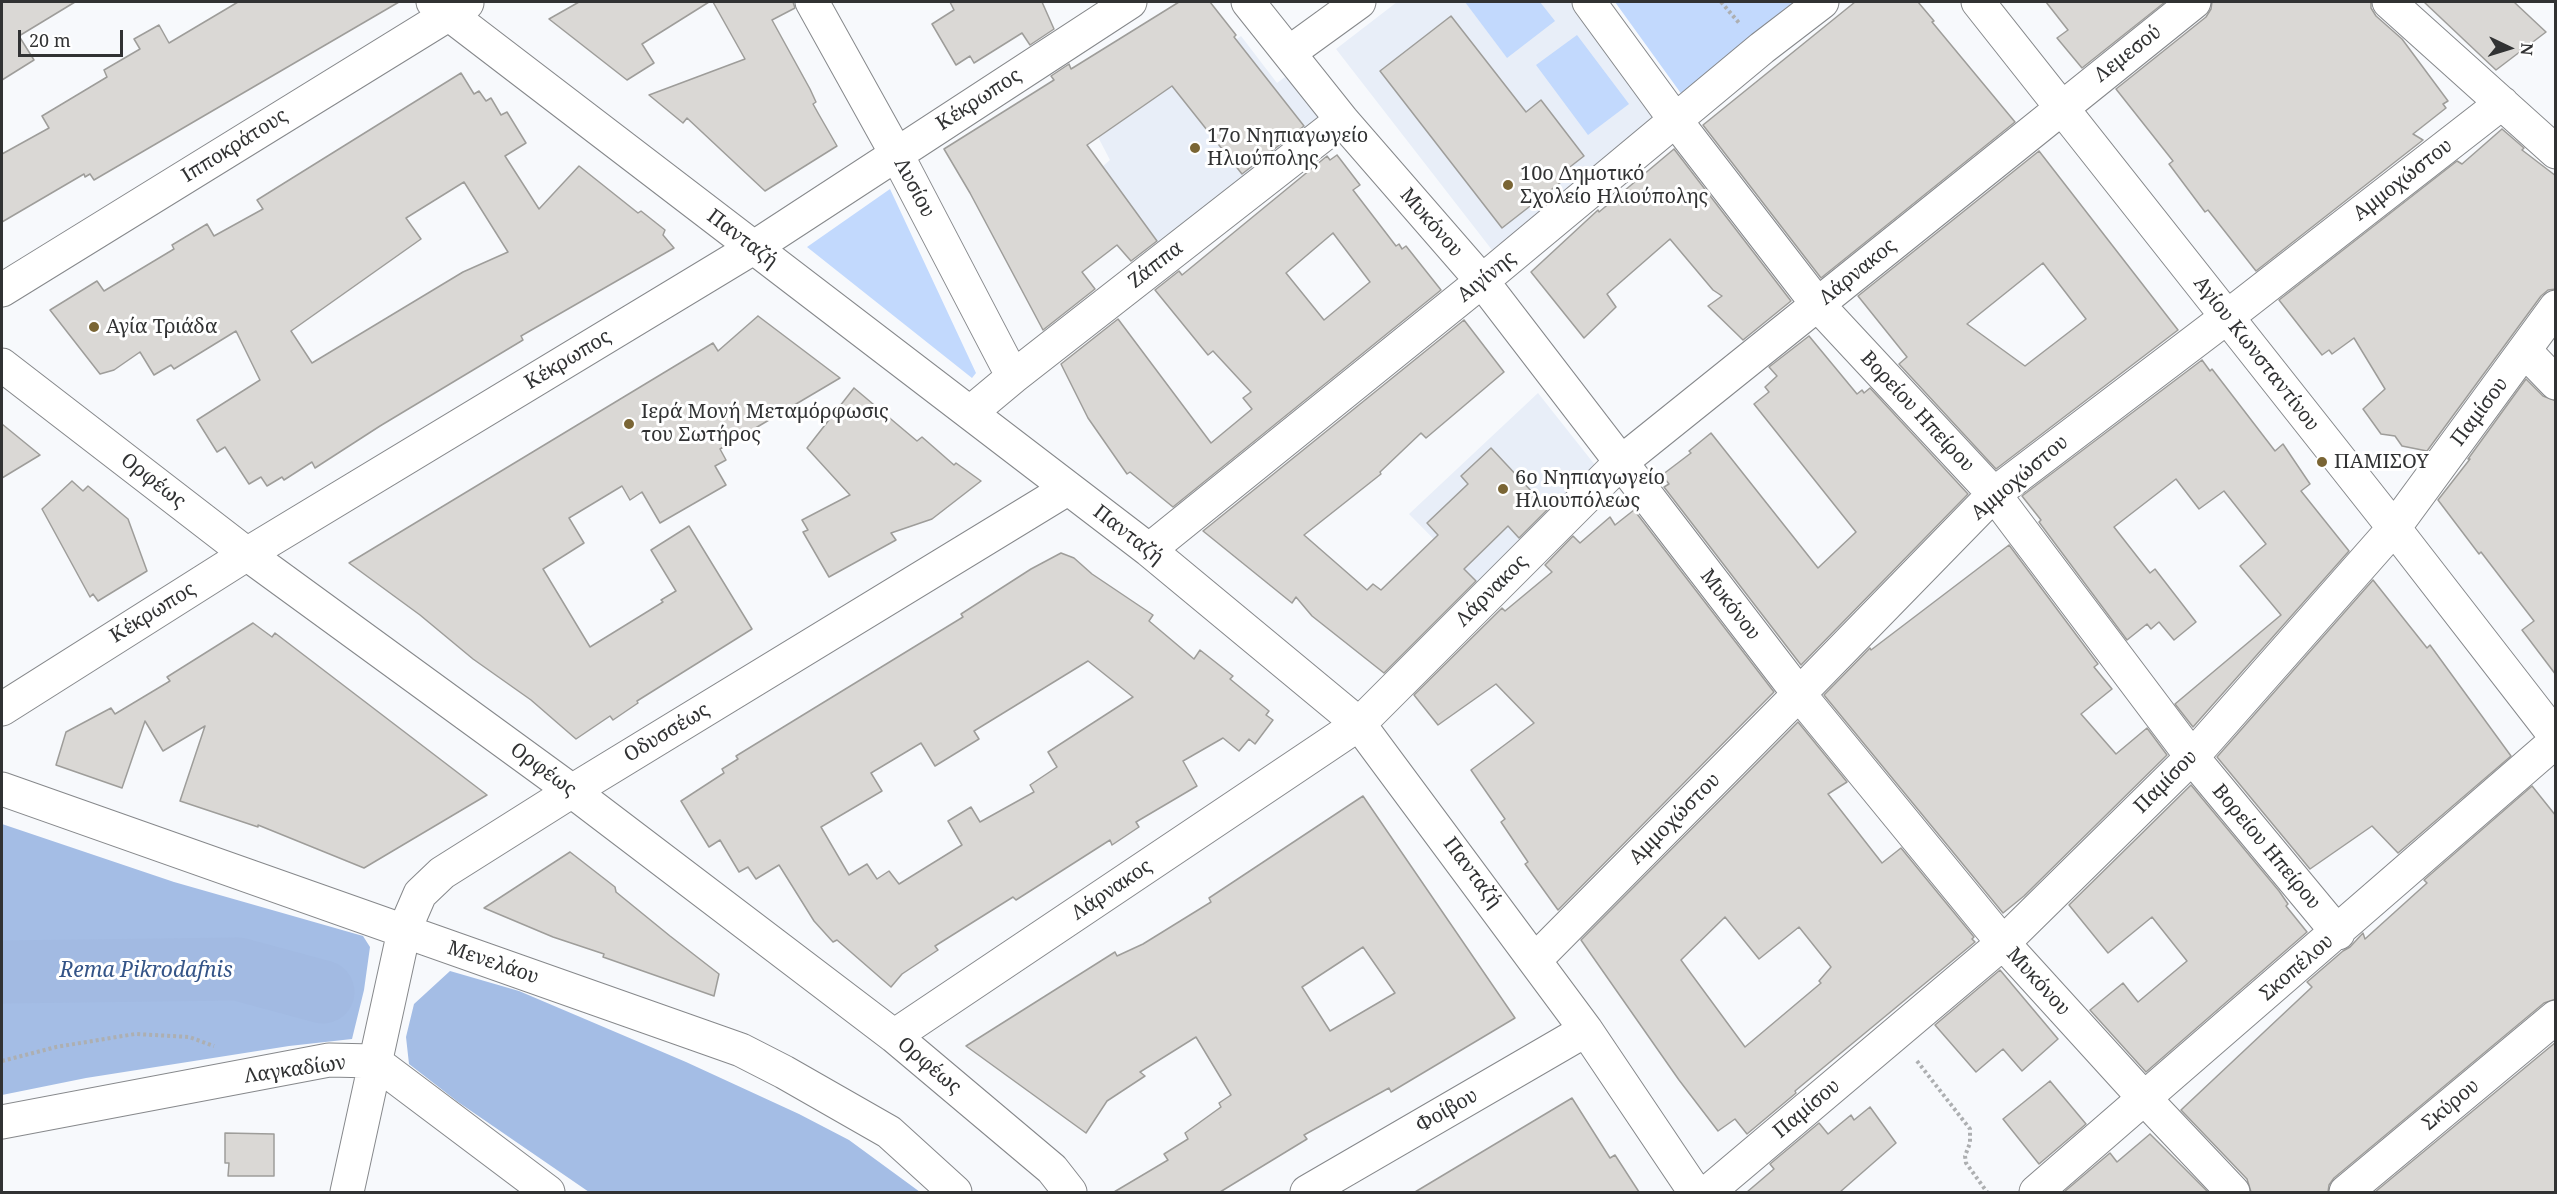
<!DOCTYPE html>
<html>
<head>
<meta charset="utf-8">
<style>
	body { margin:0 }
	#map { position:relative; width:2557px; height:1194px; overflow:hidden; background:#f7f9fc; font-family:"Noto Serif",serif }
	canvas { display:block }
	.frame { position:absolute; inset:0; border:3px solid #313233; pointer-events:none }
	.north { position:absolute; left:2479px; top:18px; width:60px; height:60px; -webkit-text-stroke:4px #fff; paint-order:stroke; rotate:94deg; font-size:16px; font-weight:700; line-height:24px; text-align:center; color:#313233 }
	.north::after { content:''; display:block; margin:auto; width:21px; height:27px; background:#313233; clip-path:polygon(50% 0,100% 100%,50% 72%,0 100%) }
	.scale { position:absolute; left:18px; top:30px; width:105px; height:27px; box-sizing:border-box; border:3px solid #313233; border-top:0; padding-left:8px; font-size:18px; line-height:21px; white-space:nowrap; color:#313233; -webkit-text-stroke:4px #fff; paint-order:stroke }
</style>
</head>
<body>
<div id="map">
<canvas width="2557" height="1194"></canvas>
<div class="frame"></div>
<div class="north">N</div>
<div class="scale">20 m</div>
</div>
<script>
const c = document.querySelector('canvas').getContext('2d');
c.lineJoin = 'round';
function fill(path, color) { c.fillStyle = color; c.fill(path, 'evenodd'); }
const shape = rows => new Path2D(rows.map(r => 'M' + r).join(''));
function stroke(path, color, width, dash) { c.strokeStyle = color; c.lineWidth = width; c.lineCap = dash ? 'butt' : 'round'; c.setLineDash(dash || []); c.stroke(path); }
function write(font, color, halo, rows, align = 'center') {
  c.font = font + ' "Noto Serif",serif'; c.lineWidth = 6; c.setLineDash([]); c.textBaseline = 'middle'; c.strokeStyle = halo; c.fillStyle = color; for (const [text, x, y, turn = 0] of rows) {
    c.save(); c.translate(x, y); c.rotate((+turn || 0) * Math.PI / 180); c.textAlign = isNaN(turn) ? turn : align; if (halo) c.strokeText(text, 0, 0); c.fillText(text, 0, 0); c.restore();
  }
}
fill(shape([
	[1397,2,1573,2,1659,119,1492,250,1336,49],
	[1241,36,1277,83,1289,74,1324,121,1158,243,1102,167,1110,160,1098,137],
	[1538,393,1595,465,1477,583,1409,514]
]), '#e8eef8');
fill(shape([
	[1465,2,1540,2,1555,21,1507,58],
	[1615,2,1801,2,1685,99],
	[1577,35,1629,104,1588,135,1536,65],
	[890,189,976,373,972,378,807,247]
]), '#c2d9fd');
fill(shape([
	[2,824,174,882,363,936,370,947,364,990,352,1039,289,1046,86,1078,2,1095],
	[450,971,519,991,686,1062,799,1114,849,1140,920,1192,589,1192,458,1102,409,1064,406,1037,414,1004]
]), '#a4bde5');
stroke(shape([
	[2,972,238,969,323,992]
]), '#a2bae2', 63);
const building = shape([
	[2,2,75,2,19,36,34,60,2,80,2,2],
	[238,2,399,2,94,180,90,174,85,177,84,174,2,222,2,154,49,128,42,116,107,77,104,70,140,49,134,39,159,25,169,43,238,2],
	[579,2,709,2,642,44,654,63,627,80,549,19,579,2],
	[713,2,793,2,795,8,772,20,810,89,816,102,813,104,818,113,837,146,765,191,687,118,683,123,649,95,745,59,713,2],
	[950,2,1042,2,1054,29,1030,45,1022,33,974,63,970,56,956,65,932,24,954,10,950,2],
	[1179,2,1210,2,1236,35,1234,37,1304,126,1242,174,1172,86,1087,145,1157,241,1131,261,1117,245,1082,272,1095,289,1043,330,970,193,944,149,1054,80,1051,76,1069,64,1071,69,1179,2],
	[1855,2,1918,2,1934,21,1932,22,2015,122,1821,278,1703,125,1855,2],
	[2046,2,2165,2,2082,68,2057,38,2068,30,2046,2],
	[2212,2,2371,2,2371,8,2376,16,2402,39,2448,101,2443,104,2446,108,2413,134,2423,140,2256,271,2208,210,2205,212,2169,164,2173,161,2116,89,2206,17,2211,9,2212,2],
	[2424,2,2514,2,2546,32,2496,70,2424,2],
	[1451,16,1526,112,1541,100,1584,156,1566,170,1570,175,1502,228,1380,71,1451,16],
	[461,73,474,94,479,91,486,101,491,98,501,115,507,112,526,143,505,156,539,209,579,166,638,213,641,211,665,230,663,235,674,248,521,336,523,340,380,426,315,468,312,462,284,480,282,477,267,486,261,477,249,484,225,447,217,452,197,420,260,380,236,331,174,369,171,365,154,375,140,352,114,370,100,374,50,310,97,281,104,291,174,249,172,245,207,224,214,236,263,209,257,200,461,73],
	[464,182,508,252,463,272,312,363,291,331,421,239,406,218,464,182],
	[2502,129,2524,148,2522,150,2556,176,2556,289,2548,290,2541,296,2427,451,2402,446,2395,436,2381,434,2363,409,2385,389,2354,338,2332,354,2329,350,2322,355,2279,300,2457,161,2462,164,2502,129],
	[1674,149,1791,301,1743,340,1708,306,1722,296,1713,290,1670,239,1607,294,1616,307,1584,338,1531,272,1598,210,1599,212,1674,149],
	[2039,151,2178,330,1996,469,1899,364,1907,357,1858,296,2039,151],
	[2043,263,2086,319,2025,366,1967,324,2043,263],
	[1337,155,1360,185,1353,190,1396,246,1399,244,1402,249,1406,246,1441,290,1173,507,1130,472,1127,474,1088,418,1061,364,1118,319,1211,443,1252,409,1243,398,1251,392,1213,351,1208,355,1155,290,1179,271,1182,275,1327,156,1330,160,1337,155],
	[1333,233,1370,282,1324,320,1286,273,1333,233],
	[758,316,840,378,720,449,726,460,715,466,726,485,660,523,642,492,630,500,622,486,569,518,584,543,543,569,590,647,663,602,661,600,676,591,651,550,689,526,752,629,637,701,638,703,613,720,610,716,576,739,531,700,473,659,420,615,349,563,713,343,718,351,758,316],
	[1464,320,1504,372,1426,438,1421,433,1380,472,1381,474,1304,535,1367,590,1373,584,1381,590,1438,535,1427,523,1468,484,1461,476,1491,448,1548,509,1519,538,1508,526,1464,569,1476,581,1384,673,1312,616,1296,597,1292,603,1203,531,1464,320],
	[1809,336,1857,394,1862,390,1864,393,1870,388,1968,494,1801,665,1664,487,1669,484,1662,475,1691,453,1689,451,1711,433,1818,568,1856,532,1754,404,1769,392,1765,387,1777,376,1769,367,1809,336],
	[2202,360,2210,371,2212,369,2275,451,2283,444,2310,484,2301,491,2349,551,2193,727,2175,704,2281,615,2240,566,2266,544,2224,491,2199,509,2176,479,2114,527,2150,573,2155,569,2196,622,2174,640,2159,622,2151,629,2147,624,2127,640,2039,522,2041,520,2022,496,2202,360],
	[2526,379,2543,396,2556,401,2556,675,2522,630,2534,621,2481,552,2479,554,2438,500,2470,459,2468,459,2526,379],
	[854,388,917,441,922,437,954,465,956,463,981,481,932,519,891,533,896,540,829,577,803,532,808,530,802,520,850,495,807,448,854,388],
	[2,424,40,455,2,478,2,424],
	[72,481,83,491,88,486,128,519,147,571,98,601,93,594,90,597,42,509,72,481],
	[1634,510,1774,692,1558,910,1525,864,1528,862,1501,822,1505,819,1471,770,1534,723,1496,684,1438,725,1414,695,1502,608,1505,611,1552,572,1545,565,1573,536,1580,543,1610,517,1615,525,1634,510],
	[2009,545,2098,664,2094,667,2112,689,2081,714,2116,754,2147,728,2167,755,2024,896,2003,913,1824,695,1870,648,1871,650,2009,545],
	[1061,553,1074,558,1092,574,1153,615,1149,621,1194,659,1200,650,1233,676,1230,679,1269,711,1266,715,1273,720,1255,744,1249,739,1239,751,1223,738,1183,761,1197,786,1136,822,1139,827,1112,845,1110,840,1016,900,1013,897,935,946,938,950,902,974,891,987,837,940,833,942,814,921,779,865,756,879,748,867,739,872,720,840,709,847,681,801,724,773,722,769,738,759,736,756,963,617,961,614,1031,569,1061,553],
	[1088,661,1133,697,1048,752,1057,767,1030,785,1034,792,980,822,971,807,948,821,962,845,899,884,889,871,877,879,867,864,849,875,821,827,882,791,871,773,921,743,935,766,979,739,974,731,1088,661],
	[2373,580,2427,648,2430,645,2511,756,2398,853,2372,826,2310,869,2217,757,2373,580],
	[253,623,272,637,275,633,487,795,364,868,258,825,258,827,180,801,205,726,163,751,145,721,122,788,56,765,66,732,111,708,115,714,170,681,167,677,253,623],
	[1798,722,1847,782,1828,794,1882,863,1901,848,1974,937,1972,939,1975,942,1795,1091,1796,1093,1747,1134,1735,1119,1718,1131,1679,1080,1581,940,1798,722],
	[1725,917,1759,959,1799,927,1831,967,1819,981,1821,983,1745,1047,1681,960,1725,917],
	[2191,785,2279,891,2288,904,2286,906,2307,932,2146,1072,2090,1010,2123,983,2138,1002,2187,961,2152,917,2108,953,2069,905,2191,785],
	[2532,786,2556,816,2556,999,2544,1003,2334,1178,2329,1185,2328,1192,2251,1192,2247,1179,2181,1110,2312,987,2307,982,2343,951,2350,947,2363,933,2365,939,2427,883,2424,880,2532,786],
	[1363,796,1515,1018,1391,1092,1389,1088,1304,1135,1307,1139,1220,1192,1114,1192,1168,1160,1164,1154,1188,1139,1185,1133,1221,1107,1219,1103,1231,1095,1196,1037,1140,1072,1145,1076,1107,1101,1086,1133,966,1046,1115,952,1117,956,1143,944,1211,902,1209,898,1363,796],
	[1363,947,1395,993,1330,1031,1302,987,1363,947],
	[570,852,615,887,616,892,670,936,719,974,714,996,603,957,604,954,553,937,484,908,570,852],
	[2000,970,2058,1039,2022,1071,2003,1049,1976,1072,1935,1025,2000,970],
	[2556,1042,2556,1192,2375,1192,2556,1042],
	[2050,1081,2086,1124,2039,1164,2003,1119,2050,1081],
	[1572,1098,1610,1158,1615,1155,1639,1192,1415,1192,1572,1098],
	[1870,1107,1896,1143,1840,1192,1747,1192,1774,1169,1770,1164,1819,1123,1828,1134,1851,1115,1854,1120,1870,1107],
	[225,1133,274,1134,274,1176,228,1176,229,1163,225,1163,225,1133],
	[2150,1134,2208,1192,2064,1192,2110,1153,2117,1162,2150,1134]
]);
fill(building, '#dad8d5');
stroke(building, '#9e9d9a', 1.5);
const minor = shape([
	[433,2,1149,550,1359,724,1586,1030,1695,1192],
	[812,2,897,155,1013,377],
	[1248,2,1342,120,1482,281,1799,694,2003,943,2145,1099,2233,1192],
	[1589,2,1676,121,1818,305,1994,494,2192,757,2338,933],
	[1978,2,2394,528,2556,737],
	[2389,2,2556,152],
	[1290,52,1359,2],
	[2,290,467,3],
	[2525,351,2556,383],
	[2,365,247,554,572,791,894,1036,1052,1169,1070,1192],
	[971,412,1013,377,1342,120],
	[1149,550,1482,281,1762,48,1822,2],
	[2,709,247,554,753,248,1130,2],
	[2,789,741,1050,784,1072,889,1132,955,1192],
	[1536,959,1799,694,1994,494,2227,317,2502,103],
	[894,1036,1359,724,1620,463,2194,2],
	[2,1122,329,1060,374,1061,548,1192],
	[347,1192,404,931,420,894,442,873,572,791,1067,489],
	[1307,1192,1586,1030],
	[1708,1192,2003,943,2192,757,2394,528,2556,307],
	[2036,1192,2556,741],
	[2346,1192,2556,1017]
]);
stroke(minor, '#86888b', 35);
stroke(shape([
	[1721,2,1740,24],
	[2,1061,56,1047,135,1034,189,1037,214,1046],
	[1917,1061,1970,1129,1970,1143,1965,1156,1966,1163,1987,1192]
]), '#adafb1', 4, [3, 3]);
stroke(minor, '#fff', 33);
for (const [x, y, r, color] of [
	[1195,148,6,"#7a6534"],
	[1508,185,6,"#7a6534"],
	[94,327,6,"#7a6534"],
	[629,424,6,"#7a6534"],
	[2322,462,6,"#7a6534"],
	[1503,489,6,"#7a6534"]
]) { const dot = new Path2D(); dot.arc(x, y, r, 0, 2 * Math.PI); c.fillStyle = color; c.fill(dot); stroke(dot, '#fff', 2); }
write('20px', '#313233', '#fff', [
	["Λεμεσού",2128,54,-38],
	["Κέκρωπος",979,100,-33],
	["Ιπποκράτους",235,146,-32],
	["Αμμοχώστου",2403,180,-38],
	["Λυσίου",914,188,62],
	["Μυκόνου",1431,223,49],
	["Πανταζή",742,239,37],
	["Ζάππα",1156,265,-38],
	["Λάρνακος",1858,272,-39],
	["Αιγίνης",1487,277,-39],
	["Αγίου Κωνσταντίνου",2256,354,52],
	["Κέκρωπος",568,360,-31],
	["Βορείου Ηπείρου",1917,412,47],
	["Παμίσου",2480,412,-53],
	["Αμμοχώστου",2020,478,-40],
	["Ορφέως",153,481,38],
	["Πανταζή",1128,535,38],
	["Λάρνακος",1492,591,-45],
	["Μυκόνου",1730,605,52],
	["Κέκρωπος",153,613,-32],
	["Οδυσσέως",667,733,-31],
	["Ορφέως",543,770,36],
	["Παμίσου",2166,782,-45],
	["Αμμοχώστου",1675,819,-45],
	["Βορείου Ηπείρου",2266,847,50],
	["Πανταζή",1472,873,53],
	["Λάρνακος",1112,890,-34],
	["Μενελάου",493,963,19],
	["Σκοπέλου",2297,968,-41],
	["Μυκόνου",2038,982,48],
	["Ορφέως",929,1066,40],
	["Λαγκαδίων",295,1070,-8],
	["Σκύρου",2451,1105,-40],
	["Παμίσου",1807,1109,-40],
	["Φοίβου",1447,1111,-30]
]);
write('20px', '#313233', '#fff', [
	["17ο Νηπιαγωγείο",1207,136],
	["Ηλιούπολης",1207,159],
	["10ο Δημοτικό",1520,174],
	["Σχολείο Ηλιούπολης",1520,197],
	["Αγία Τριάδα",106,327],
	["Ιερά Μονή Μεταμόρφωσις",641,412],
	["του Σωτήρος",641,435],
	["ΠΑΜΙΣΟΥ",2334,462],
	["6ο Νηπιαγωγείο",1515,478],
	["Ηλιουπόλεως",1515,501]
], 'left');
write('italic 21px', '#345487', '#fff', [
	["Rema Pikrodafnis",146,971]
]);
</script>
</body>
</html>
